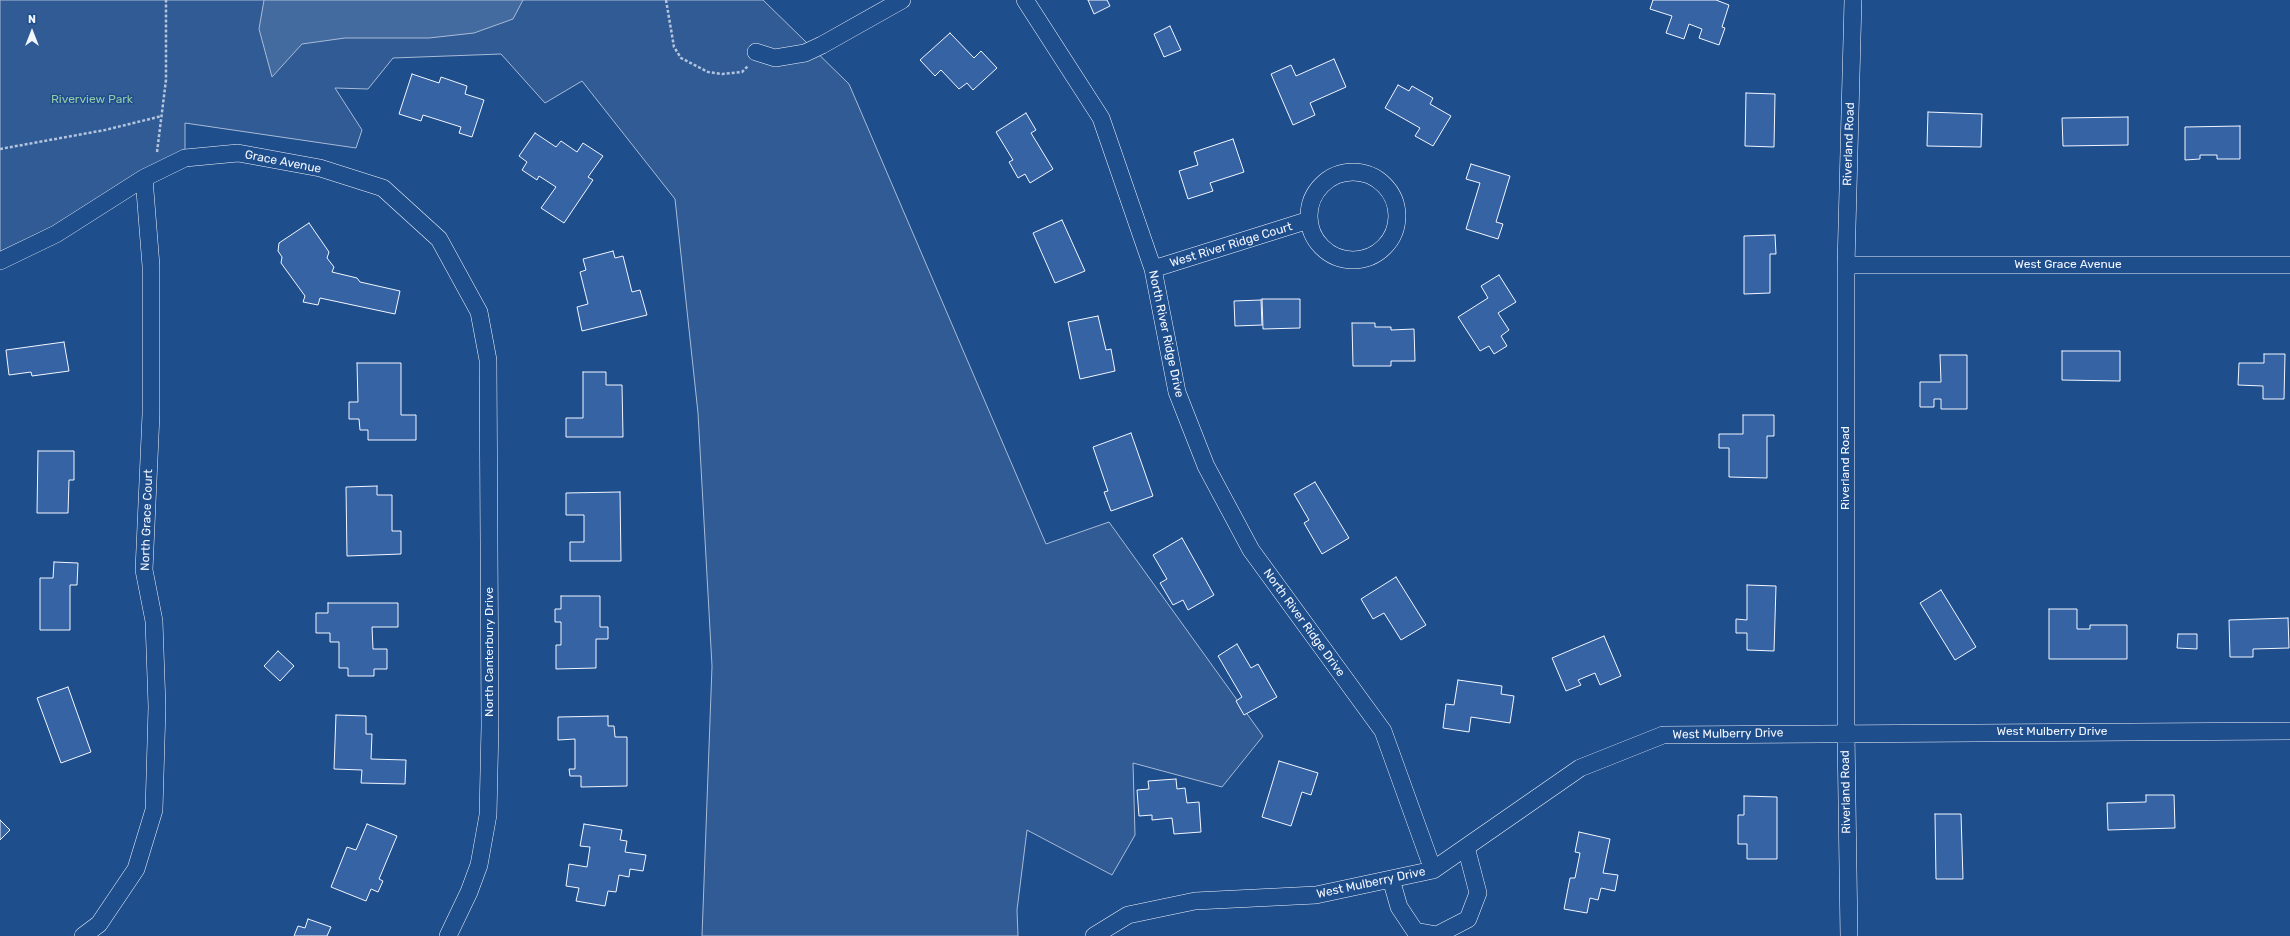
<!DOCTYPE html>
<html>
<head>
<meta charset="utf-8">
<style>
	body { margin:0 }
	#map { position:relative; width:2290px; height:936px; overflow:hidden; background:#1f4e8c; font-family:Rubik,sans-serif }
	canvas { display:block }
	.north { position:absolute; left:12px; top:12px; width:40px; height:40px; -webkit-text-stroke:3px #1f4e8c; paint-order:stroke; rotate:0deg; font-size:11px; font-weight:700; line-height:16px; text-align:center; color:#f2f6ff }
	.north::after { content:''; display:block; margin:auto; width:14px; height:18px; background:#f2f6ff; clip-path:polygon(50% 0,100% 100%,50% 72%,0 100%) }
</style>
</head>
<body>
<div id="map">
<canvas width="2290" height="936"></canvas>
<div class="north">N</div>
</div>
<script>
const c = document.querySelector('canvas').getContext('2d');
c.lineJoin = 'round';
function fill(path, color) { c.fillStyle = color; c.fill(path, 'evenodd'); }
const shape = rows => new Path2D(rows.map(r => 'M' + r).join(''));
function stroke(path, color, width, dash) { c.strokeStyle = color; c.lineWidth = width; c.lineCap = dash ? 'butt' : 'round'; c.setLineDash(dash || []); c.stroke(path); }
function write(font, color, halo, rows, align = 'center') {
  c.font = font + ' Rubik,sans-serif'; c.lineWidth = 3; c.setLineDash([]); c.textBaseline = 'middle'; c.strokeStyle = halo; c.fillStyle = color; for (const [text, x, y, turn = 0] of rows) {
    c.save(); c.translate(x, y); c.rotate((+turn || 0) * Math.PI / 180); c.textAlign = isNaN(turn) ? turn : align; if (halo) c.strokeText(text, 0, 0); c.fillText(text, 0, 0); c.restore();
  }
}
const built = shape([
	[0,0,763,0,849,84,1046,544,1109,522,1263,736,1222,787,1133,763,1135,835,1112,875,1027,830,1017,910,1018,936,702,936,712,666,698,413,675,199,582,81,545,103,501,54,393,58,368,89,335,88,362,130,356,148,185,123,185,158,0,261,0,0]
]);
fill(built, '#305b95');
stroke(built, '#a8bbd7', 1);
const water = shape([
	[264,0,523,0,513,19,474,33,429,38,345,38,302,44,272,77,259,29,264,0]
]);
fill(water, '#446ba0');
stroke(water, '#a8bbd7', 1);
const building = shape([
	[1088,0,1107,0,1110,6,1094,14,1088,0],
	[1653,0,1716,0,1729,5,1722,27,1725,28,1719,45,1699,38,1702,29,1689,24,1684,39,1666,33,1672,16,1650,9,1653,0],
	[1170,26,1181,50,1164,57,1154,34,1170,26],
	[950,33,974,58,981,51,997,68,973,90,967,83,959,89,941,70,935,76,920,60,950,33],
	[1334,59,1346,87,1310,103,1315,115,1293,125,1271,74,1291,65,1296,76,1334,59],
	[412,74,439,83,441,77,467,86,465,94,484,100,472,137,459,133,461,127,423,115,421,121,399,114,412,74],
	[1398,85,1409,91,1412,86,1433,98,1430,104,1451,116,1433,146,1415,136,1420,128,1385,108,1398,85],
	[1746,93,1775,94,1774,147,1745,146,1746,93],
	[1928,112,1982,114,1981,147,1927,146,1928,112],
	[1026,113,1036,130,1031,133,1053,169,1030,183,1025,174,1018,178,1009,162,1013,160,996,132,1026,113],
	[2128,117,2128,145,2063,146,2062,118,2128,117],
	[2240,126,2240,159,2217,159,2217,155,2200,155,2200,159,2185,160,2185,127,2240,126],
	[535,133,556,147,561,141,577,152,583,143,603,156,588,177,593,180,564,223,541,208,556,187,539,176,537,180,522,170,527,162,519,156,535,133],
	[1233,139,1244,172,1210,183,1213,191,1188,199,1179,171,1198,165,1194,152,1233,139],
	[1471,164,1510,176,1496,222,1503,224,1498,239,1466,229,1480,183,1466,179,1471,164],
	[1062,220,1085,271,1055,283,1033,233,1062,220],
	[309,223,329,252,327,258,334,267,332,272,357,278,360,282,400,291,395,314,320,298,318,305,303,302,305,296,281,263,282,257,278,251,279,243,309,223],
	[1775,235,1776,254,1770,254,1770,293,1744,294,1744,236,1775,235],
	[613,251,615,258,623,256,632,292,640,290,647,315,582,331,577,307,588,304,580,272,586,270,583,259,613,251],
	[1499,275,1516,302,1498,313,1509,330,1501,336,1507,346,1494,354,1489,346,1480,351,1458,317,1488,298,1481,286,1499,275],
	[1262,299,1300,299,1300,328,1263,329,1262,299],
	[1261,300,1262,325,1235,326,1234,301,1261,300],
	[1098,316,1106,350,1111,349,1115,371,1080,379,1068,322,1098,316],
	[1352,323,1375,323,1375,327,1391,327,1391,330,1414,329,1415,361,1391,361,1391,366,1353,366,1352,323],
	[64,342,69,371,32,376,31,372,9,375,6,350,64,342],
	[2062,351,2120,351,2120,381,2062,380,2062,351],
	[2264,354,2285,354,2284,399,2263,399,2263,386,2238,385,2239,363,2264,363,2264,354],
	[1940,355,1967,355,1967,409,1941,409,1941,399,1934,399,1934,407,1920,407,1920,382,1941,382,1940,355],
	[357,363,401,363,401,415,416,415,416,440,368,440,368,430,360,430,359,419,349,419,349,402,358,402,357,363],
	[583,372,606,372,606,385,622,385,623,437,566,437,566,418,583,418,583,372],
	[1743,415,1774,415,1774,436,1767,436,1767,478,1729,477,1729,448,1719,448,1719,434,1743,434,1743,415],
	[1131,433,1153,496,1111,511,1104,492,1108,491,1093,447,1131,433],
	[38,451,74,451,74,480,69,480,68,513,37,513,38,451],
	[1315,482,1349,538,1322,554,1304,523,1309,520,1294,494,1315,482],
	[377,486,377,495,392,495,392,531,401,531,401,554,347,556,346,487,377,486],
	[620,492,621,561,570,561,570,542,584,542,584,515,566,515,566,493,620,492],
	[1182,538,1214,595,1188,610,1183,600,1173,605,1160,583,1167,579,1153,555,1182,538],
	[54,562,78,563,77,585,70,585,70,630,40,630,40,578,53,578,54,562],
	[1396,577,1426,625,1401,640,1384,613,1373,619,1361,599,1396,577],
	[1747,585,1776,586,1774,651,1747,650,1747,633,1736,633,1736,619,1747,620,1747,585],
	[1941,590,1976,647,1955,660,1920,603,1941,590],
	[561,596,600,596,600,627,608,627,608,639,596,639,596,668,556,669,556,645,561,645,561,622,555,622,555,609,561,609,561,596],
	[328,603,398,603,398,627,372,627,373,649,387,649,387,669,374,669,374,676,348,676,348,668,339,668,339,642,330,642,330,633,316,633,316,613,328,613,328,603],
	[2049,609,2077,609,2077,629,2090,629,2090,625,2127,625,2127,659,2049,659,2049,609],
	[2288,618,2289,648,2253,649,2253,657,2230,657,2229,620,2288,618],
	[2178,634,2197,634,2197,649,2177,648,2178,634],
	[1604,636,1621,676,1600,685,1595,673,1578,680,1581,685,1566,691,1552,658,1604,636],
	[1237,644,1251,668,1258,664,1277,697,1244,715,1236,701,1242,697,1218,656,1237,644],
	[278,651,294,666,280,681,264,666,278,651],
	[1458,680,1502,686,1501,694,1514,696,1510,723,1471,717,1469,732,1443,728,1446,704,1454,705,1458,680],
	[68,687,91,752,61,763,37,698,68,687],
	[336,715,366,716,366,734,372,734,371,759,406,760,405,784,361,783,362,770,334,769,336,715],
	[608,716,608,726,614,726,615,737,627,737,627,786,581,787,581,776,570,776,569,769,575,769,575,739,558,740,558,717,608,716],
	[1279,761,1318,773,1311,795,1302,792,1291,826,1262,817,1279,761],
	[1176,779,1177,789,1185,788,1187,803,1199,802,1201,832,1174,834,1172,818,1152,820,1152,815,1139,816,1137,790,1149,789,1148,781,1176,779],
	[2146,795,2174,795,2175,828,2108,830,2107,803,2146,802,2146,795],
	[1744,796,1777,797,1777,859,1747,859,1747,844,1738,844,1738,815,1744,815,1744,796],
	[1935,814,1961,814,1963,879,1936,879,1935,814],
	[0,820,10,830,0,840,0,820],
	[367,824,397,836,379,879,383,881,378,892,371,889,366,901,331,887,347,847,356,850,367,824],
	[584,824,622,830,620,840,627,841,625,852,646,855,643,871,630,869,629,877,619,875,616,892,608,891,605,906,576,901,579,888,566,886,569,864,587,867,590,847,580,846,584,824],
	[1579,832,1610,839,1603,873,1618,875,1615,891,1601,888,1598,900,1590,898,1587,913,1564,909,1570,878,1575,878,1580,853,1575,852,1579,832],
	[308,919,331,927,327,936,294,936,298,926,305,928,308,919]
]);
fill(building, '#3563a3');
stroke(building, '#f2f6ff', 1);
const minor = shape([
	[1025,0,1101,118,1153,269,1177,392,1206,466,1251,550,1383,731,1433,870],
	[756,52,775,58,805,53,822,45,902,0],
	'1309 216a44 44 0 1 1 88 0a44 44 0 1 1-88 0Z',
	[0,261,56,234,144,178,185,158,238,153,320,168,383,188,439,239,479,312,488,360,490,726,488,815,479,865,469,892,448,936],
	[1846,265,2290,265],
	[1153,269,1309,220],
	[1391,879,1399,907,1415,931,1437,935,1468,919,1478,893,1466,847],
	[83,936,99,924,136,869,154,810,157,707,154,621,144,570,151,414,151,266,144,178],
	[1094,936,1128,915,1195,901,1316,895,1433,870,1580,768,1663,735,2290,731],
	[1849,936,1846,733,1846,265,1853,0]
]);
stroke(minor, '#f2f6ff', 18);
stroke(shape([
	[666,0,674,47,681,58,708,72,722,74,742,72,748,66],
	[0,149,105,130,162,116],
	[157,152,166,80,166,0]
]), '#b3c4dc', 2.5, [3, 2]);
stroke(minor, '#1f4e8c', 17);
write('12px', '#97c8a6', '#1f4e8c', [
	["Riverview Park",92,100]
]);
write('12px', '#f2f6ff', '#1f4e8c', [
	["Riverland Road",1849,144,-88],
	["Grace Avenue",283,162,11],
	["West River Ridge Court",1231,245,-17],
	["West Grace Avenue",2068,265],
	["North River Ridge Drive",1166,334,78],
	["Riverland Road",1846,468,-90],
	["North Grace Court",147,520,-88],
	["North River Ridge Drive",1304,623,54],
	["North Canterbury Drive",490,652,-90],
	["West Mulberry Drive",2052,732],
	["West Mulberry Drive",1728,734,-1],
	["Riverland Road",1846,792,-91],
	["West Mulberry Drive",1371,883,-12]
]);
</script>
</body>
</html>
